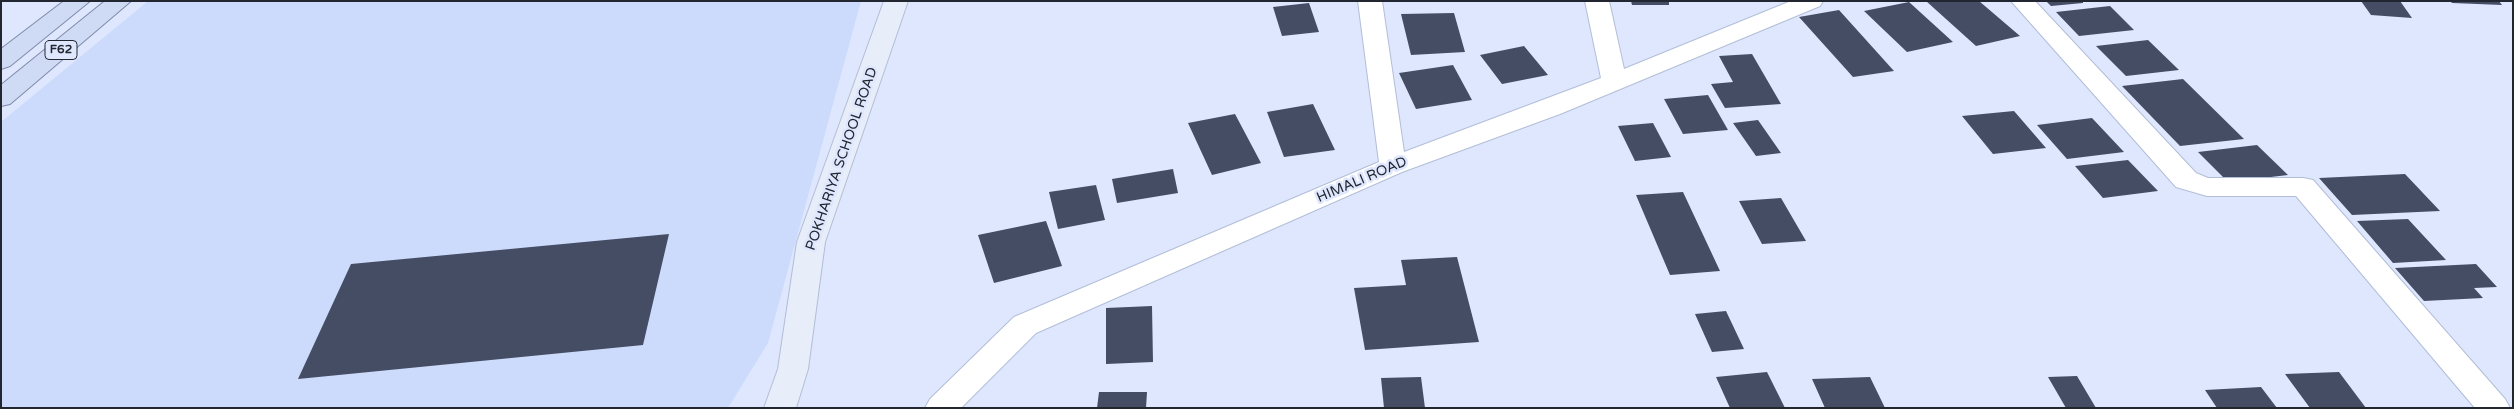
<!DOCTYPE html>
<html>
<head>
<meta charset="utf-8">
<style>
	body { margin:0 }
	#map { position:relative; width:2514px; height:409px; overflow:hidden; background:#dee7fd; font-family:"Varela Round",sans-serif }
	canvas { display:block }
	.frame { position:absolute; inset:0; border:2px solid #222630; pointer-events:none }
</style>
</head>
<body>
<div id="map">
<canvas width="2514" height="409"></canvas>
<div class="frame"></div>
</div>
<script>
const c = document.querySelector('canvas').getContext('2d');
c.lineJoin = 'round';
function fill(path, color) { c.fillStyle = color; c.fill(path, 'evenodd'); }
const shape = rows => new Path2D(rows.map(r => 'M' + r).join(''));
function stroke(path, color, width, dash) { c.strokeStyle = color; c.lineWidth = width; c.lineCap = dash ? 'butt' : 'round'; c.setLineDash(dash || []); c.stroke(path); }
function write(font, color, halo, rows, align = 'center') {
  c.font = font + ' "Varela Round",sans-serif'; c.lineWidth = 5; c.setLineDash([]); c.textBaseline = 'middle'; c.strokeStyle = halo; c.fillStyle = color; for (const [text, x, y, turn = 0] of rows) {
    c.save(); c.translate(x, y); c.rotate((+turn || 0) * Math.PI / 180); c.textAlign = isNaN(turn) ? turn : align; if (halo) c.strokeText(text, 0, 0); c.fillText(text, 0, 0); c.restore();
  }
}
fill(shape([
	[148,1,861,1,768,343,728,408,1,408,1,122]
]), '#ccdbfc');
fill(shape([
	[1631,1,1669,1,1669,5,1632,5],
	[1926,1,1979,1,2020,36,1976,46],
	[2046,1,2083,1,2083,3,2051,6],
	[2361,1,2400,1,2412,18,2371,15],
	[2450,1,2499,1,2502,5,2452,3],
	[1909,2,1953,42,1907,52,1864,11],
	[1309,3,1319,32,1282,36,1273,7],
	[2110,6,2134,30,2079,36,2056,12],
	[1839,10,1894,71,1853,77,1799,17],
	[1454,13,1465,52,1411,55,1401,14],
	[2148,40,2179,70,2126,76,2096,46],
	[1524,46,1548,75,1502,84,1480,55],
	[1752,54,1781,104,1725,108,1711,84,1733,82,1719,56],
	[1453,65,1472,100,1416,109,1399,73],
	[2183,79,2244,139,2180,146,2122,86],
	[1708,95,1728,130,1683,134,1664,99],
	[1313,104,1335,150,1284,157,1267,112],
	[2014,111,2046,148,1993,154,1962,116],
	[1235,114,1261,163,1212,175,1188,123],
	[2092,118,2124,152,2067,159,2037,125],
	[1758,120,1781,153,1756,156,1733,123],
	[1653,123,1671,157,1635,161,1618,126],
	[2257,145,2288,175,2228,182,2198,152],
	[2128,160,2158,191,2103,198,2075,166],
	[1173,169,1178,193,1117,203,1112,179],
	[2405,174,2440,211,2352,215,2319,178],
	[1096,185,1105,220,1058,229,1049,192],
	[1683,192,1720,271,1670,275,1636,195],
	[1781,198,1806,241,1762,244,1739,201],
	[2408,219,2446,260,2393,263,2357,221],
	[1046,221,1062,266,994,283,978,235],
	[669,234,643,345,298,379,351,264],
	[1457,257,1479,342,1365,350,1354,288,1406,285,1401,260],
	[2476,264,2497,287,2474,288,2483,298,2424,301,2395,268],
	[1152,306,1153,362,1106,364,1106,308],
	[1726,311,1744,349,1712,352,1695,314],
	[1767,372,1785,408,1730,408,1716,377],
	[2339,372,2366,408,2310,408,2285,374],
	[2077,376,2096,408,2066,408,2048,377],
	[1421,377,1425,408,1384,408,1381,378],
	[1870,377,1885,408,1825,408,1812,379],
	[2261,387,2277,408,2217,408,2205,390],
	[1099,392,1147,392,1146,408,1097,408]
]), '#444d63');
const street = shape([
	[1358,1,1382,1,1404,152,1601,78,1585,1,1609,1,1624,69,1791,1,1823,1,1820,6,1560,114,1402,172,1036,333,961,408,925,408,930,399,1014,317,1379,162,1358,1],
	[2011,1,2035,1,2196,173,2208,178,2303,178,2313,180,2505,399,2510,408,2475,408,2296,196,2207,196,2176,187,2011,1]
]);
const secondary = shape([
	[884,1,908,1,825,242,808,369,796,408,764,408,778,369,797,242,884,1]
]);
const primary = shape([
	[64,1,90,1,10,66,1,69,1,49,64,1],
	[105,1,131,1,10,104,1,106,1,85,105,1]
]);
stroke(street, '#b2bed7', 2);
stroke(secondary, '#b2bed7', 2);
stroke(primary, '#7e8baa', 2);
fill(street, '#fff');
fill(secondary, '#e7edf9');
fill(primary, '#cfdaf4');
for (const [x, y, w] of [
	[61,50,32]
]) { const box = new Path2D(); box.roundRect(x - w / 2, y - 9.5, w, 19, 4); c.fillStyle = '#dee7fd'; c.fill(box); stroke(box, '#222630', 1); }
write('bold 12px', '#222630', null, [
	["F62",61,50]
]);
write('14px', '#222630', '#dee7fd', [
	["POKHARIYA SCHOOL ROAD",842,159,-71],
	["HIMALI ROAD",1362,180,-23]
]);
</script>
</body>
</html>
